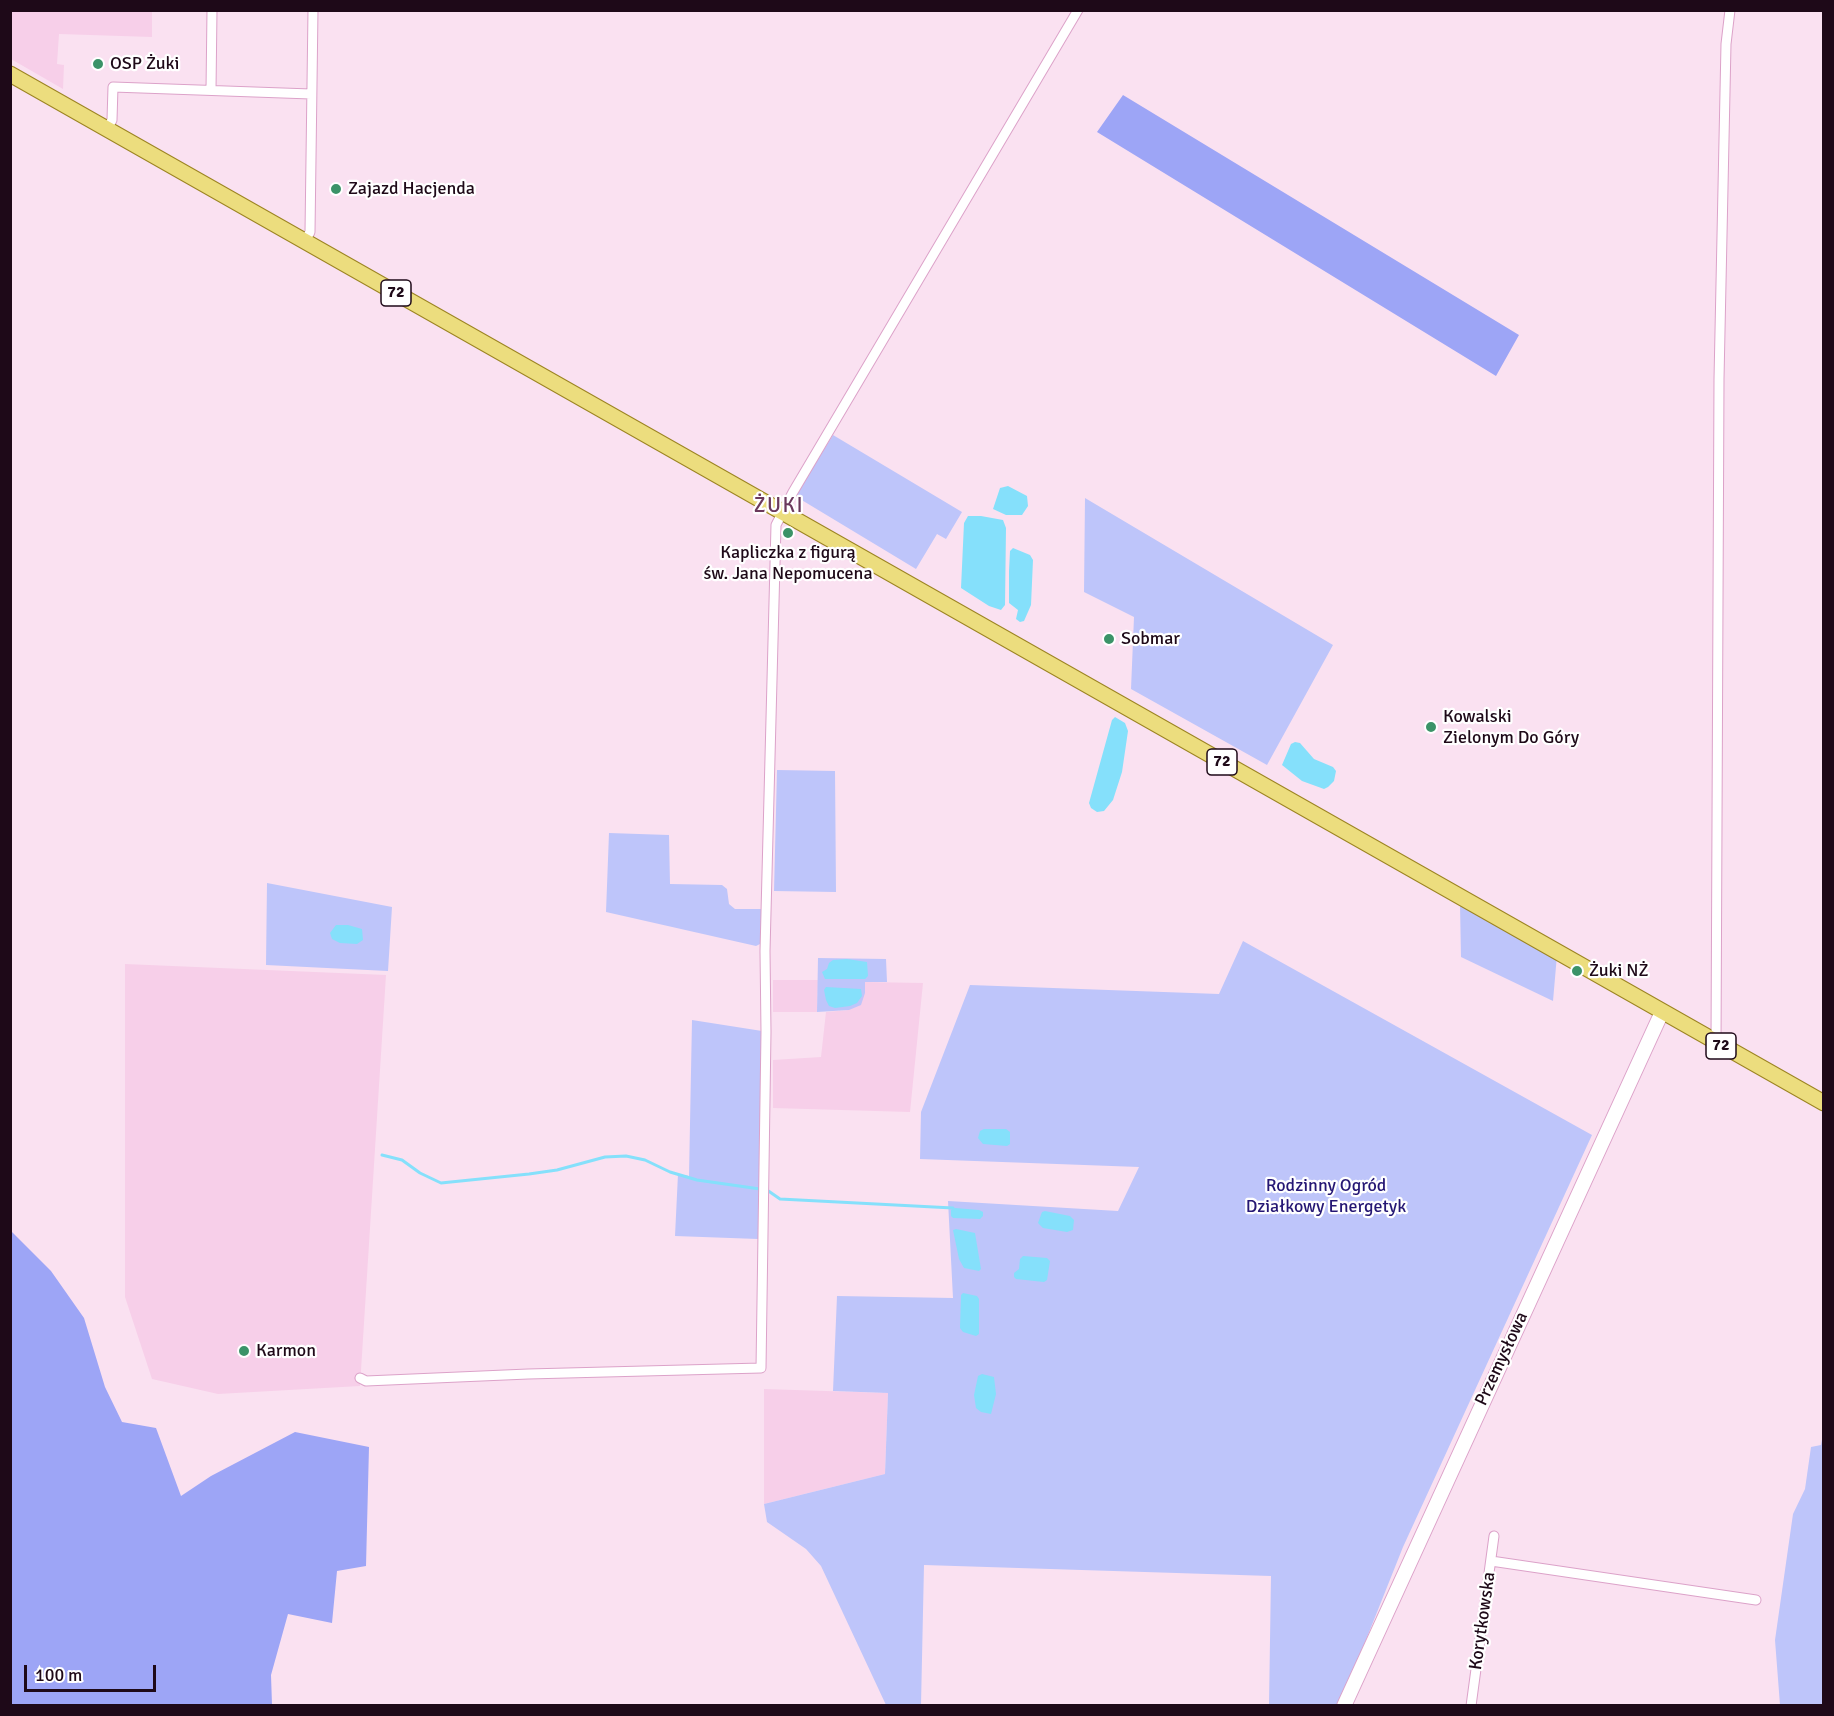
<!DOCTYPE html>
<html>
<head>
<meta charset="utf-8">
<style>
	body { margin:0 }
	#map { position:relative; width:1834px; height:1716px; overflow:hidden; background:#fae1f1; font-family:Signika,sans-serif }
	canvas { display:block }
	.frame { position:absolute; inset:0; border:12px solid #1e0918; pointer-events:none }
	.scale { position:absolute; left:24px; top:1665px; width:132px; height:27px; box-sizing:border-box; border:3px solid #1e0918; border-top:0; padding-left:8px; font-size:18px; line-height:21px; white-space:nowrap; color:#1e0918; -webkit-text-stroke:4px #fff; paint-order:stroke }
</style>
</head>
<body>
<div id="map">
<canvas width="1834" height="1716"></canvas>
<div class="frame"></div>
<div class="scale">100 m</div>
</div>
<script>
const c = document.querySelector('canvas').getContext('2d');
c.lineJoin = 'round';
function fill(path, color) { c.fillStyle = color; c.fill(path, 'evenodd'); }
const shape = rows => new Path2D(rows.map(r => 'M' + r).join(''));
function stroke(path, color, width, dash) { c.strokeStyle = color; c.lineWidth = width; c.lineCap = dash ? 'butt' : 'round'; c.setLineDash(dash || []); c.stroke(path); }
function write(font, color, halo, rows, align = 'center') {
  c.font = font + ' Signika,sans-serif'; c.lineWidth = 4.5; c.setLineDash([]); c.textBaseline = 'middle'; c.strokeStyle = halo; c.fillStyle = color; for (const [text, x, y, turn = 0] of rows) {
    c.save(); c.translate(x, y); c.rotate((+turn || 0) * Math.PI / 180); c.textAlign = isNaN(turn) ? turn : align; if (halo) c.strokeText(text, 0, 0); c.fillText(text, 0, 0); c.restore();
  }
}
fill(shape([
	[11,10,152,11,152,37,59,34,57,64,64,65,63,89,11,59],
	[125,964,386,975,360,1386,218,1394,152,1379,125,1297],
	[773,980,818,980,817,1012,773,1012],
	[865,982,923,983,910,1112,773,1108,773,1060,821,1057,826,1012,849,1010,865,993],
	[764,1389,888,1393,885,1474,764,1504]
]), '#f7cfe9');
fill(shape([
	[833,435,962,512,946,539,937,534,916,569,795,496],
	[1085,498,1333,645,1267,765,1131,689,1134,617,1084,592],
	[777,770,835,771,836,892,774,891],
	[609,833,669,835,670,884,722,885,727,889,729,904,735,909,763,909,762,943,756,946,606,912],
	[267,883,392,907,388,971,266,965],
	[1460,904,1557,955,1553,1001,1461,957],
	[1243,941,1592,1135,1403,1547,1340,1705,1269,1705,1271,1576,924,1565,921,1705,886,1705,821,1566,806,1549,767,1522,764,1504,885,1474,888,1393,833,1391,837,1296,953,1298,948,1201,1118,1211,1139,1167,920,1159,921,1112,970,985,1219,994],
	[818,958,886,959,887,982,865,982,865,993,861,1005,849,1010,817,1012],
	[692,1020,762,1031,758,1239,675,1236,678,1174,689,1176],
	[1823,1434,1823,1705,1780,1705,1775,1640,1793,1514,1805,1489,1811,1447,1821,1445]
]), '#bec5fa');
fill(shape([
	[1123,95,1519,335,1496,376,1097,132],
	[10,1230,51,1271,84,1318,105,1387,122,1422,156,1428,181,1496,211,1476,295,1432,369,1447,366,1566,337,1571,332,1623,288,1614,271,1675,272,1705,11,1705]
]), '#9da5f6');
fill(shape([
	[1008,486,1027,496,1028,506,1022,515,1006,515,993,509,1000,488],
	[968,516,981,516,1003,520,1006,528,1005,605,1001,610,989,606,961,588,964,523],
	[1013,548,1030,555,1033,560,1031,605,1024,621,1020,622,1016,619,1018,610,1009,603,1009,571,1010,551],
	[1115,717,1125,723,1128,731,1122,772,1113,800,1104,811,1097,812,1091,808,1089,803,1112,720],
	[1295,742,1300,743,1314,759,1333,767,1336,771,1334,781,1328,787,1324,789,1302,781,1282,765,1291,744],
	[336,925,348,925,362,929,363,940,357,944,340,943,332,939,330,933],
	[847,959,867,962,868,976,865,979,825,979,822,972,827,969,829,963,833,960],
	[826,987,861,989,862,996,857,1003,850,1006,835,1008,829,1006,826,1000,824,990],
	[984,1129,1006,1129,1010,1132,1010,1144,1007,1146,983,1144,978,1138,980,1131],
	[955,1208,979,1210,983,1212,983,1216,980,1219,953,1218,951,1216,951,1210],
	[1045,1211,1070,1216,1074,1220,1073,1230,1067,1232,1043,1228,1038,1223,1042,1212],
	[956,1229,975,1233,981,1269,979,1271,964,1268,959,1259,953,1230],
	[1023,1256,1047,1258,1050,1261,1047,1280,1044,1282,1016,1279,1014,1277,1014,1273,1019,1269,1020,1259],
	[963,1293,977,1296,979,1299,979,1334,976,1336,963,1332,960,1328,961,1295],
	[982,1374,994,1377,996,1394,991,1414,981,1412,976,1408,974,1395,978,1376]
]), '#85e0fb');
stroke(shape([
	[382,1155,402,1160,420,1173,441,1183,529,1174,557,1170,605,1157,626,1156,645,1160,670,1172,697,1180,767,1190,780,1199,953,1208]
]), '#85e0fb', 3);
const minor = shape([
	[211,90,212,10],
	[107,129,112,120,113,87,311,94],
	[305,241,310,232,313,10],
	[1716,1043,1719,379,1726,44,1730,10],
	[360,1378,366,1381,528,1374,761,1368,766,1032,765,951,776,525,793,492,1078,10],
	[1491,1561,1756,1600],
	[1471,1706,1494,1536]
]);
const secondary = shape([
	[1344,1706,1662,1012]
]);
const primary = shape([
	[10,74,1824,1103]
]);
stroke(minor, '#dca2c9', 11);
stroke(secondary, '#dca2c9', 16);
stroke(primary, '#9c8422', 17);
stroke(minor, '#fff', 9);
stroke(secondary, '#fff', 14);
stroke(primary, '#ecdd7e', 15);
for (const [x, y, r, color] of [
	[98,64,6,"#3b9368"],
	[336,189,6,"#3b9368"],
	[788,533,6,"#3b9368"],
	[1109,639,6,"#3b9368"],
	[1431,727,6,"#3b9368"],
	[1577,971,6,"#3b9368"],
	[244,1351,6,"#3b9368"]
]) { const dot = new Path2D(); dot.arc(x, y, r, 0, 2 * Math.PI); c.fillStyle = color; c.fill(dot); stroke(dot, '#fff', 2); }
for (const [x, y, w] of [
	[396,293,30],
	[1222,762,30],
	[1721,1046,30]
]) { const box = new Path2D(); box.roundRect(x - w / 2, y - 13, w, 26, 4.5); c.fillStyle = '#fff'; c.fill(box); stroke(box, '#1e0918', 1.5); }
write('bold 16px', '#1e0918', null, [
	["72",396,293],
	["72",1222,762],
	["72",1721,1046]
]);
write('18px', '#1e0918', '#fff', [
	["OSP Żuki",110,64],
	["Zajazd Hacjenda",348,189],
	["Kapliczka z figurą",788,553,"center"],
	["św. Jana Nepomucena",788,574,"center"],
	["Sobmar",1121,639],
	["Kowalski",1443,717],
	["Zielonym Do Góry",1443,738],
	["Żuki NŻ",1589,971],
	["Karmon",256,1351]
], 'left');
write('18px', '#251774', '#fff', [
	["Rodzinny Ogród",1326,1186],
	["Działkowy Energetyk",1326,1207]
]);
write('18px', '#1e0918', '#fff', [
	["Przemysłowa",1502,1359,-65],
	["Korytkowska",1483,1621,-82]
]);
c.letterSpacing = '1.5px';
write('21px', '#6b395c', '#fff', [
	["ŻUKI",779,506]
]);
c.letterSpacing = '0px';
</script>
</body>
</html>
